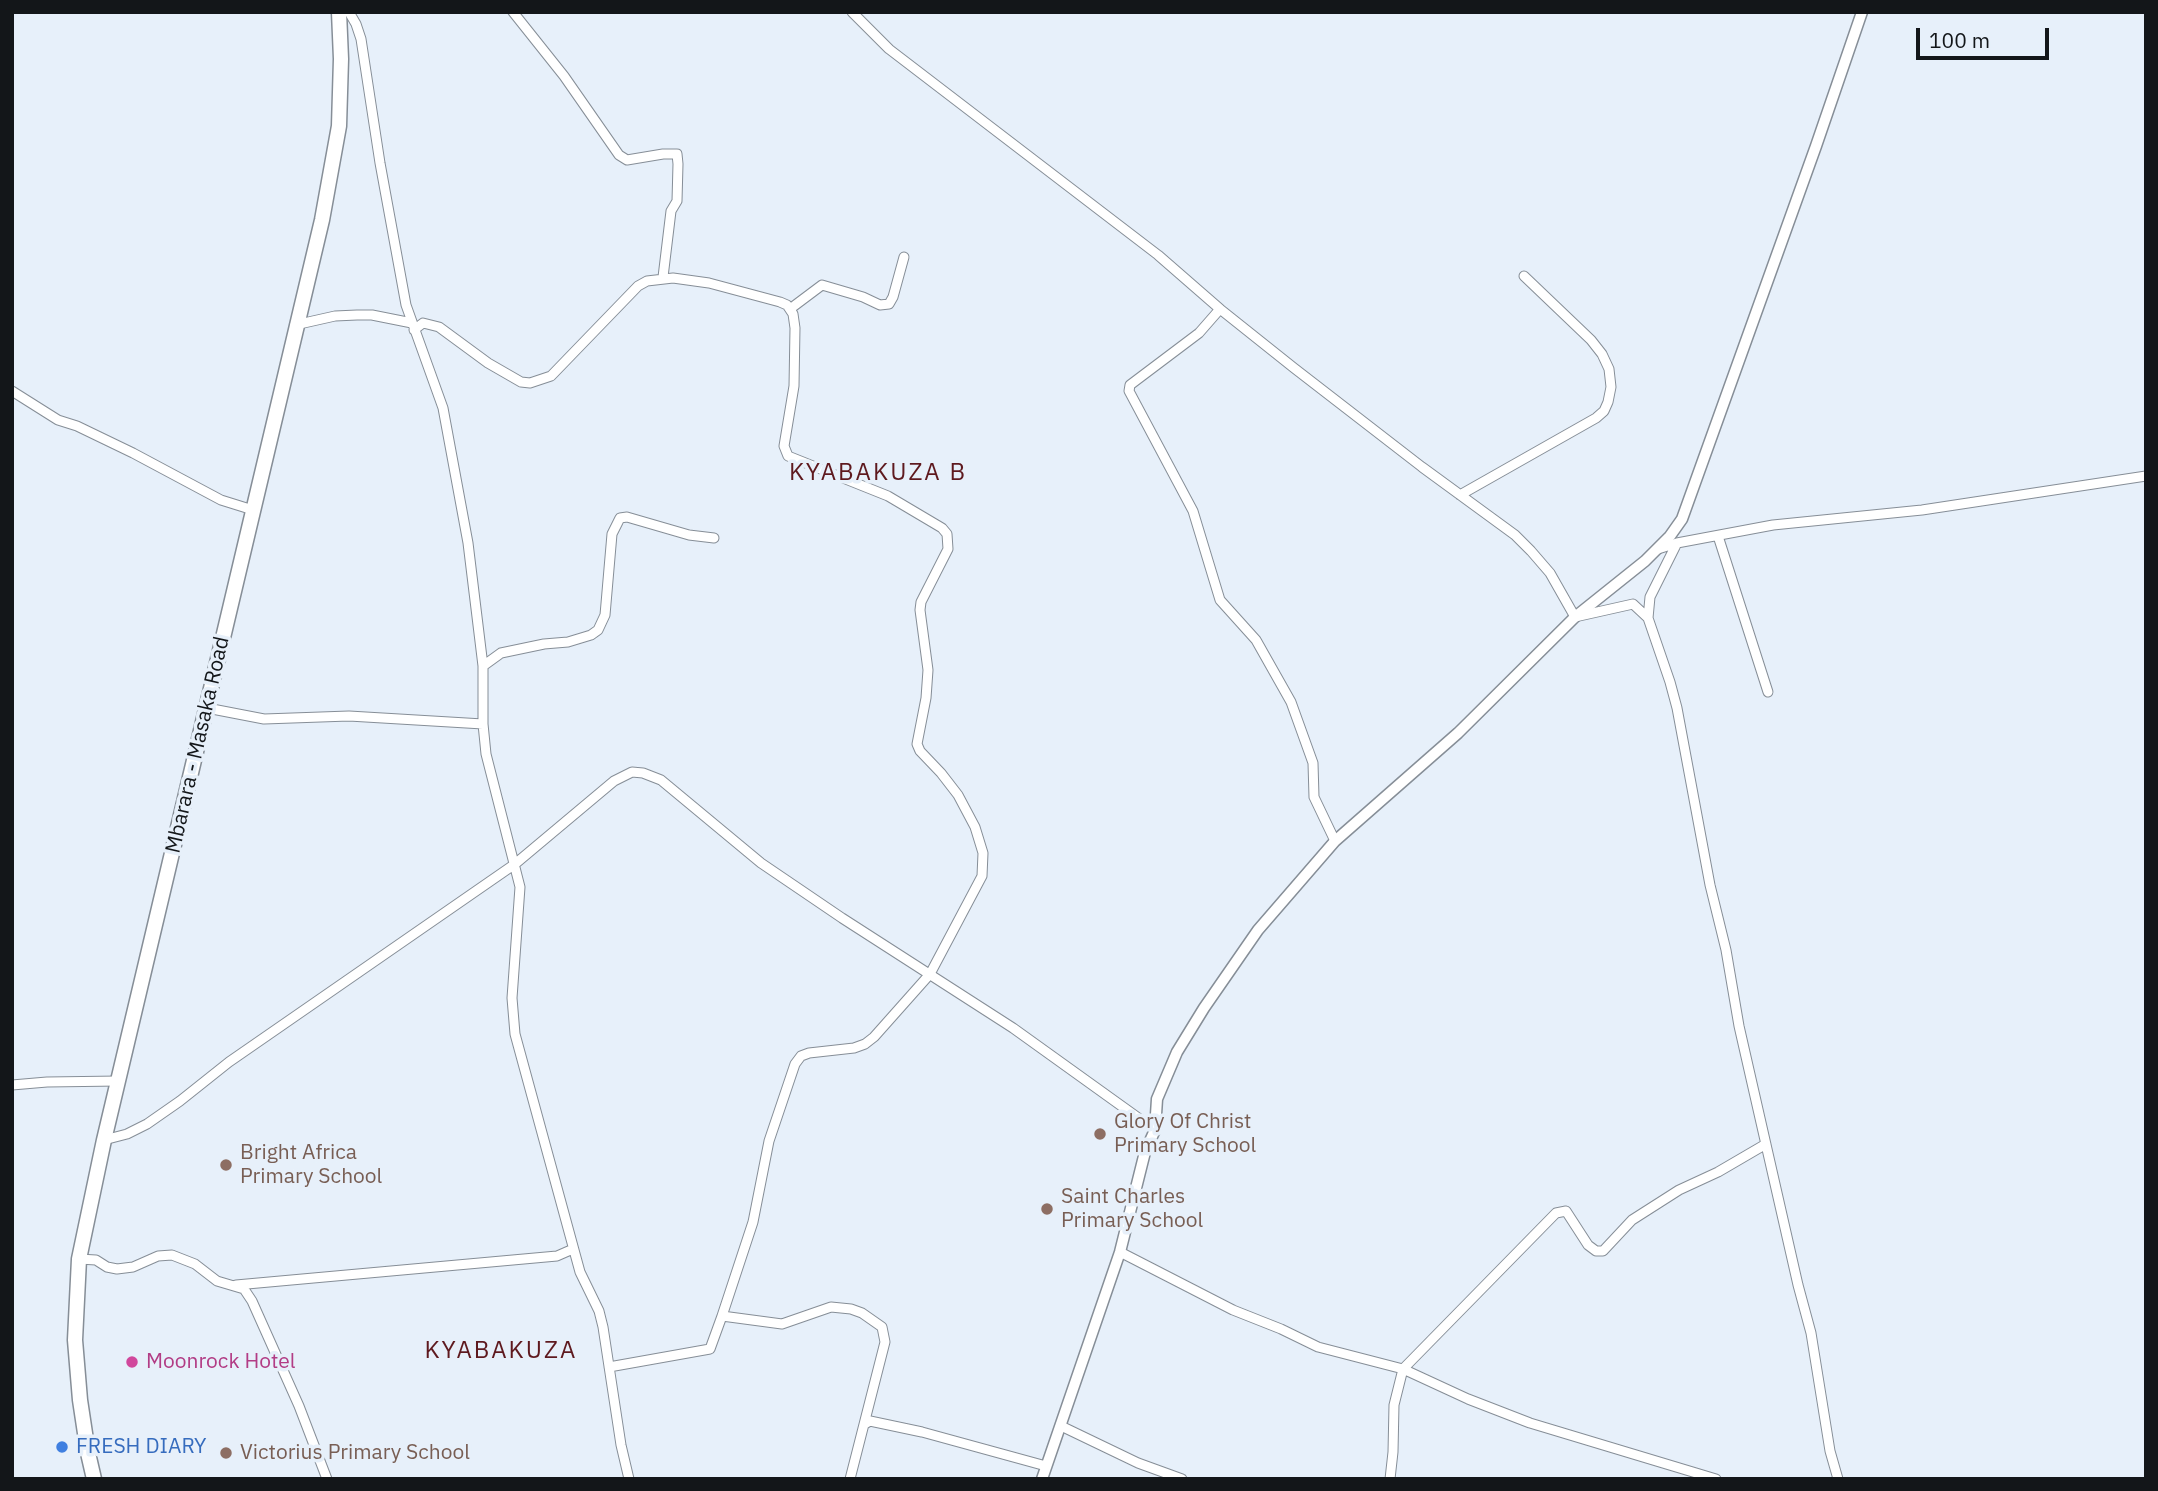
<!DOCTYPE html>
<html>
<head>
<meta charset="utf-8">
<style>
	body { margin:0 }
	#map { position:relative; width:2158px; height:1491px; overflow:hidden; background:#e7f0fa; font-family:"IBM Plex Sans",sans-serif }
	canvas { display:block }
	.frame { position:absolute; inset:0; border:14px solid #131619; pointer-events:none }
	.scale { position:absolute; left:1916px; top:28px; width:133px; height:32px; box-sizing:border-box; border:4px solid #131619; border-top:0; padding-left:9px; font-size:21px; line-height:24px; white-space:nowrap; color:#131619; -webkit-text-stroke:5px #e7f0fa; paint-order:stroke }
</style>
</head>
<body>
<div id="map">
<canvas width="2158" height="1491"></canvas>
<div class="frame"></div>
<div class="scale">100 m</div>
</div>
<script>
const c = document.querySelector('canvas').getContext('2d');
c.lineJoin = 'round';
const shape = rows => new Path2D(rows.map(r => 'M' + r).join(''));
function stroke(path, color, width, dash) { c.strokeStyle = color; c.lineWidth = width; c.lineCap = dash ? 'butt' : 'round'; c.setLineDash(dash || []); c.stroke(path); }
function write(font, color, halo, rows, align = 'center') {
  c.font = font + ' "IBM Plex Sans",sans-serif'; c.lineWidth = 7; c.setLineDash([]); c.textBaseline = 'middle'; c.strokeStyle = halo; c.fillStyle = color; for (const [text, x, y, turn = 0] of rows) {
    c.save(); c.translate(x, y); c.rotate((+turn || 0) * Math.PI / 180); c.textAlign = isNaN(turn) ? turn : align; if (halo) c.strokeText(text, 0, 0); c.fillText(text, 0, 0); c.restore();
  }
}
const minor = shape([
	[349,12,356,24,361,39,380,163,406,305,443,408,468,543,483,666,483,724,486,754,520,887,512,998,515,1034,580,1272,599,1311,603,1327,621,1445,629,1479],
	[513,12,564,76,619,155,627,160,663,154,677,154,678,164,677,201,671,211,663,277],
	[852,12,889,49,1158,255,1220,309,1294,368,1422,467,1515,535,1531,551,1550,573,1575,617,1633,604,1648,618],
	[790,309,822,285,863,297,880,305,889,304,893,297,904,257],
	[1220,309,1199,333,1130,385,1129,391,1193,511,1220,600,1256,640,1291,702,1313,763,1314,797,1335,841],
	[295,325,335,316,357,315,372,315,412,323],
	[414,330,423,323,439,327,488,363,521,382,530,383,551,376,638,286,647,281,673,278,709,283,780,302,787,305,793,314,795,328,794,386,784,446,788,456,888,496,942,528,947,534,948,549,921,602,920,610,928,670,926,698,917,744,920,751,941,773,958,795,975,827,983,853,982,876,930,974,874,1037,865,1044,854,1048,809,1053,801,1056,795,1064,769,1141,753,1222,722,1316],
	[12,391,58,420,77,426,133,453,221,500,253,510],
	[1460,495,1596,418,1604,411,1608,402,1611,387,1609,369,1602,354,1591,340,1524,276],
	[1718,536,1768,692],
	[1677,543,1650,597,1648,618,1670,682,1677,708,1710,885,1726,950,1739,1026,1798,1285,1811,1333,1830,1451,1838,1479],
	[1658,549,1677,543,1773,525,1922,510,2146,476],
	[483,666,501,653,544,644,568,642,591,635,598,630,605,615,612,534,620,518,627,517,689,535,714,538],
	[207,708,264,719,349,716,483,724],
	[12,1085,47,1082,119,1081],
	[104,1140,127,1134,147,1124,180,1101,229,1062,515,864,614,781,632,772,643,773,661,780,761,863,842,918,1013,1028,1155,1130],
	[1120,1252,1233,1310,1281,1329,1318,1347,1403,1369,1468,1399,1530,1423,1716,1479],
	[79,1259,96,1260,107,1267,117,1269,133,1267,158,1256,172,1255,195,1264,217,1281,244,1289,252,1301,299,1406,327,1479],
	[236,1285,557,1256,573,1249],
	[609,1367,710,1349,722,1316,782,1324,831,1307,851,1309,862,1313,882,1327,885,1342,850,1479],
	[865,1424,870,1421,922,1432,1046,1466],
	[1061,1426,1138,1463,1182,1479],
	[1390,1479,1393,1452,1394,1405,1403,1369,1556,1213,1566,1211,1588,1245,1596,1251,1603,1251,1632,1220,1679,1190,1718,1172,1766,1144]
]);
const tertiary = shape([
	[1042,1479,1120,1252,1145,1152,1155,1130,1157,1099,1177,1052,1204,1008,1258,930,1335,841,1458,733,1575,617,1645,561,1670,536,1682,519,1816,146,1862,12]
]);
const trunk = shape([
	[94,1479,88,1453,80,1400,75,1340,79,1259,104,1140,322,220,339,126,341,59,339,12]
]);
stroke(minor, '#868e97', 11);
stroke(tertiary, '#868e97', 13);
stroke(trunk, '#868e97', 17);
stroke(minor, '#fff', 9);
stroke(tertiary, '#fff', 10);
stroke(trunk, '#fff', 14);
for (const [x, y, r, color] of [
	[1100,1134,7,"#8d6e63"],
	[226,1165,7,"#8d6e63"],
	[1047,1209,7,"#8d6e63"],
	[132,1362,7,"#d1479c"],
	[62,1447,7,"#3f7fe0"],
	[226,1453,7,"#8d6e63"]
]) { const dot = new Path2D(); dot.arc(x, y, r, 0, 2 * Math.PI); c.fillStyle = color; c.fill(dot); stroke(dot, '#e7f0fa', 2.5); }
write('21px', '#131619', '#e7f0fa', [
	["Mbarara - Masaka Road",198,745,-77]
]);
write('21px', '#785e54', '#e7f0fa', [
	["Glory Of Christ",1114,1122],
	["Primary School",1114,1146],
	["Bright Africa",240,1153],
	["Primary School",240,1177],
	["Saint Charles",1061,1197],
	["Primary School",1061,1221],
	["Victorius Primary School",240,1453]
], 'left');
write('21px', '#b23c85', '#e7f0fa', [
	["Moonrock Hotel",146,1362]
], 'left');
write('21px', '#366cbe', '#e7f0fa', [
	["FRESH DIARY",76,1447]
], 'left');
c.letterSpacing = '2px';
write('24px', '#5e191e', '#e7f0fa', [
	["KYABAKUZA B",878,473],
	["KYABAKUZA",501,1351]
]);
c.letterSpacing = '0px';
</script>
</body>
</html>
